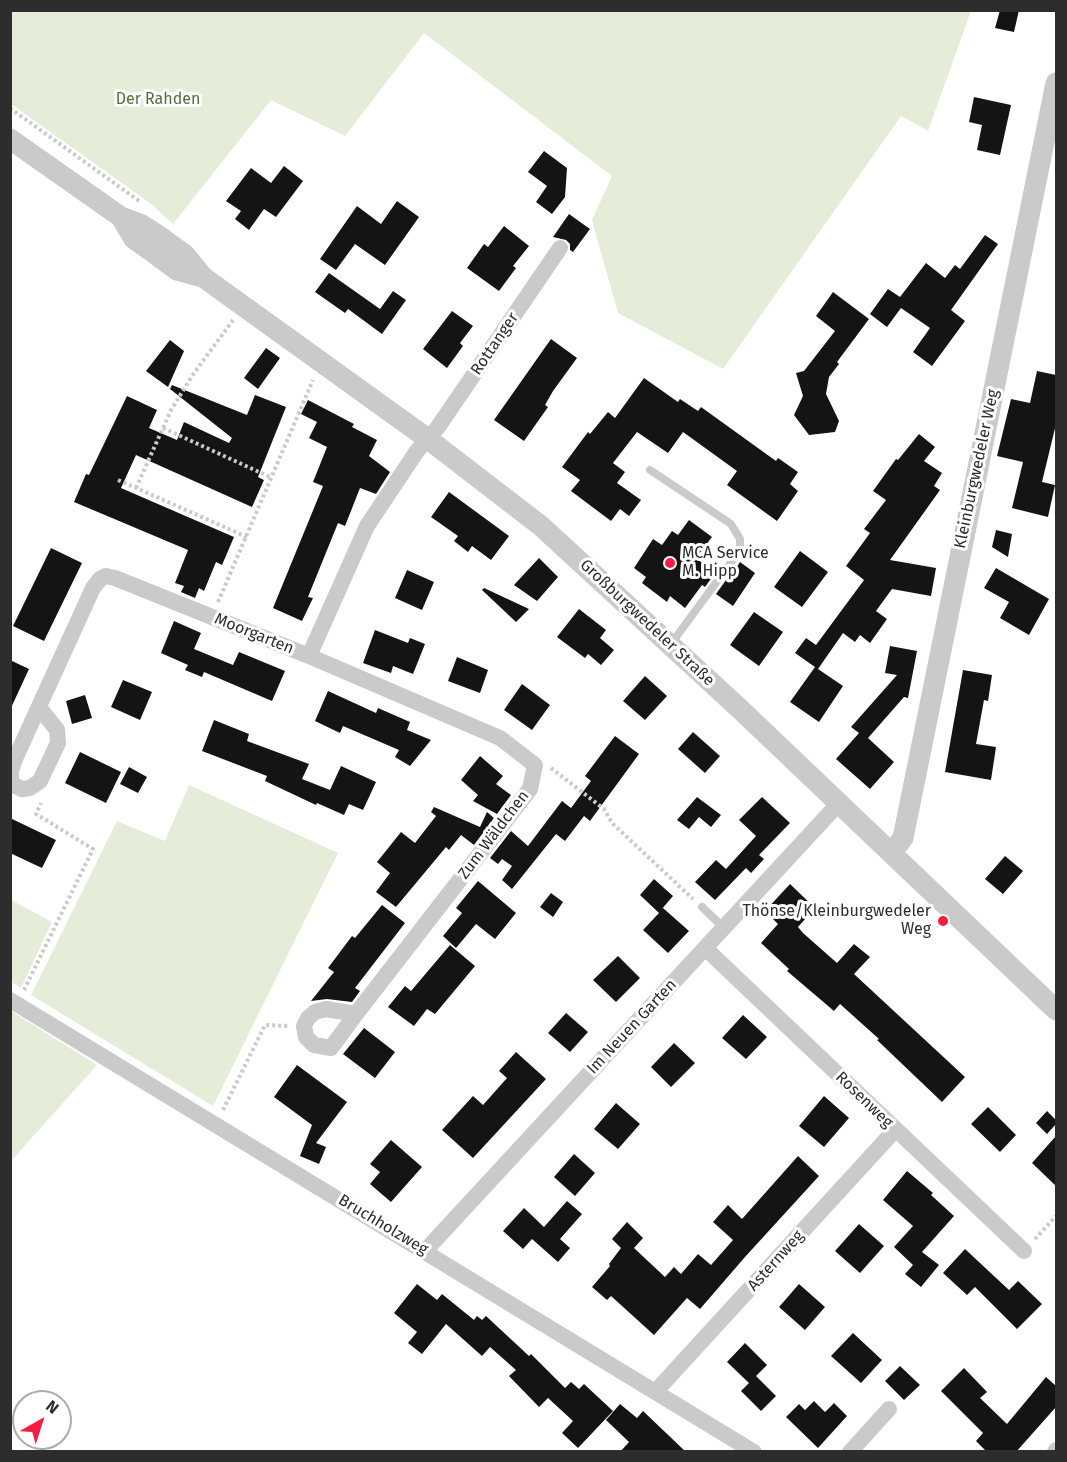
<!DOCTYPE html>
<html>
<head>
<meta charset="utf-8">
<style>
	body { margin:0 }
	#map { position:relative; width:1067px; height:1462px; overflow:hidden; background:#fff; font-family:"Fira Sans",sans-serif }
	canvas { display:block }
	.frame { position:absolute; inset:0; border:12px solid #2d2d2d; pointer-events:none }
	.north { position:absolute; left:12px; top:1390px; width:60px; height:60px; box-sizing:border-box; background:#fff; border:2px solid #ababab; border-radius:50%; rotate:39deg; font-size:16px; font-weight:700; line-height:24px; text-align:center; color:#2d2d2d }
	.north::after { content:''; display:block; margin:auto; width:21px; height:27px; background:#f61d40; clip-path:polygon(50% 0,100% 100%,50% 72%,0 100%) }
</style>
</head>
<body>
<div id="map">
<canvas width="1067" height="1462"></canvas>
<div class="frame"></div>
<div class="north">N</div>
</div>
<script>
const c = document.querySelector('canvas').getContext('2d');
c.lineJoin = 'round';
function fill(path, color) { c.fillStyle = color; c.fill(path, 'evenodd'); }
const shape = rows => new Path2D(rows.map(r => 'M' + r).join(''));
function stroke(path, color, width, dash) { c.strokeStyle = color; c.lineWidth = width; c.lineCap = dash ? 'butt' : 'round'; c.setLineDash(dash || []); c.stroke(path); }
function write(font, color, halo, rows, align = 'center') {
  c.font = font + ' "Fira Sans",sans-serif'; c.lineWidth = 6; c.setLineDash([]); c.textBaseline = 'middle'; c.strokeStyle = halo; c.fillStyle = color; for (const [text, x, y, turn = 0] of rows) {
    c.save(); c.translate(x, y); c.rotate((+turn || 0) * Math.PI / 180); c.textAlign = isNaN(turn) ? turn : align; if (halo) c.strokeText(text, 0, 0); c.fillText(text, 0, 0); c.restore();
  }
}
fill(shape([
	[11,10,971,10,971,11,928,131,901,116,723,369,618,313,592,220,612,176,424,33,345,136,271,100,173,224,150,203,11,104],
	[189,785,338,853,213,1106,31,995,117,821,165,841],
	[11,900,52,922,21,988,11,982],
	[11,1011,97,1065,11,1161]
]), '#e5edd9');
fill(shape([
	[1000,10,1019,10,1014,32,995,28],
	[974,97,1011,105,1000,155,977,150,982,125,969,122],
	[544,151,567,168,565,197,552,214,536,202,547,186,528,172],
	[284,166,303,181,276,217,264,209,249,230,235,219,241,211,226,201,251,168,271,183],
	[397,201,419,217,385,265,355,244,336,270,320,259,357,206,381,224],
	[569,214,590,229,573,252,570,250,570,244,566,240,553,237],
	[504,226,529,246,513,266,516,268,499,291,467,268,484,244,488,247],
	[985,235,998,244,951,310,965,321,932,366,913,352,930,328,901,308,887,327,870,314,888,289,900,297,926,263,945,278,955,265,960,269],
	[329,273,380,309,393,291,406,300,382,334,348,309,345,313,315,292],
	[833,292,869,319,837,362,839,364,829,377,826,394,839,421,835,432,809,435,794,415,803,396,796,373,804,371,835,331,816,316],
	[452,311,473,326,460,343,463,346,447,368,423,349],
	[551,339,577,358,553,391,545,405,548,407,524,441,494,420],
	[170,340,184,351,168,387,146,371],
	[266,348,280,358,258,389,244,378],
	[1037,371,1056,375,1056,424,1042,482,1055,485,1048,517,1012,508,1023,462,997,456,1011,399,1030,403],
	[644,378,678,402,680,399,698,411,701,407,776,461,778,458,798,472,790,484,798,491,777,521,727,485,737,471,683,432,668,453,637,432,613,463,625,472,617,483,641,500,629,516,620,509,611,521,571,491,580,480,562,467,588,432,590,434,608,412,615,418],
	[172,385,247,415,255,395,286,407,258,477,264,480,252,507,136,455,121,488,234,537,222,565,216,562,204,591,199,588,195,598,181,592,184,586,175,583,188,550,74,502,86,474,89,475,127,396,157,410,149,428,177,440,184,422,229,443,232,438,170,389],
	[308,400,354,424,352,427,377,440,369,456,390,472,376,494,360,488,345,526,338,523,308,597,313,598,302,621,273,608,323,486,313,482,327,447,309,438,317,422,301,414],
	[919,434,935,447,924,461,942,473,934,486,940,490,890,560,936,568,931,596,892,589,876,611,887,619,870,643,860,635,855,642,843,633,818,669,843,686,819,722,790,702,815,667,795,653,806,638,816,645,864,580,846,566,870,533,864,529,886,500,873,491,896,459,898,460],
	[449,492,509,536,491,560,472,546,468,552,454,541,458,536,431,517],
	[689,520,712,537,696,558,715,573,705,587,702,585,685,608,670,596,667,602,642,583,646,577,634,568,653,539,662,545,672,531,678,535],
	[996,530,1012,534,1008,557,992,547],
	[51,548,82,563,44,641,13,626],
	[800,551,828,572,802,607,774,587],
	[539,558,558,577,537,601,514,585],
	[740,562,755,573,733,606,716,594,726,580,727,582],
	[996,568,1049,599,1029,635,1000,618,1009,602,984,588],
	[407,570,434,582,422,610,395,598],
	[484,588,529,609,516,622,482,590],
	[579,609,606,630,600,638,614,650,601,665,588,654,585,658,557,637],
	[754,612,783,632,759,666,730,645],
	[174,621,201,633,194,649,233,665,239,652,285,671,272,701,204,672,202,677,185,670,188,665,161,653],
	[375,630,408,643,410,638,425,644,413,674,393,666,391,673,363,663],
	[890,646,917,651,908,698,904,697,868,738,894,762,870,789,836,759,859,733,851,727,897,675,885,673],
	[457,657,488,670,480,693,448,681],
	[10,660,29,669,10,710],
	[963,670,992,675,988,701,984,700,976,744,996,747,991,780,945,772],
	[645,676,667,696,645,720,623,701],
	[123,680,152,692,140,720,111,707],
	[522,684,550,705,532,730,504,710],
	[328,691,376,713,378,708,410,722,407,730,431,740,410,766,395,757,399,750,343,726,340,733,315,721],
	[85,695,92,718,72,724,66,701],
	[214,720,249,734,247,741,309,764,302,779,330,790,341,766,376,782,363,810,349,804,344,815,317,803,316,805,265,781,267,776,202,751],
	[693,732,720,756,705,773,678,749],
	[615,736,639,754,590,821,584,816,565,841,556,834,512,889,502,880,512,866,502,859,498,864,490,858,511,831,528,846,562,801,571,808,591,781,585,776],
	[80,752,121,772,106,803,65,783],
	[480,756,503,776,496,784,511,795,497,814,473,801,478,795,461,780],
	[129,767,147,777,138,793,120,784],
	[697,797,721,815,711,827,699,817,689,829,677,820],
	[762,797,790,823,759,855,764,859,751,873,746,868,715,900,695,882,716,860,726,869,756,836,739,820],
	[434,807,480,827,487,812,494,818,474,845,461,835,449,850,446,847,396,907,376,892,390,873,377,862,401,832,415,843,436,816,431,812],
	[10,818,56,840,42,868,10,853],
	[1005,856,1023,871,1003,894,985,879],
	[654,879,673,896,661,910,663,908,689,931,668,953,643,930,659,913,640,895],
	[478,881,516,913,495,939,476,924,456,948,443,936,462,913,456,908],
	[790,884,815,908,798,927,803,933,837,963,854,944,870,957,854,974,965,1077,942,1102,877,1040,879,1039,840,1004,834,1011,787,971,789,969,761,943,778,924,765,911],
	[551,893,563,902,553,917,540,907],
	[382,905,405,923,355,988,360,991,352,1002,327,999,311,1001,334,972,328,968,352,936,355,938],
	[450,945,475,966,435,1014,427,1009,414,1026,388,1007,405,986,411,991],
	[618,956,640,978,616,1002,593,980],
	[566,1013,588,1032,570,1052,548,1033],
	[743,1015,767,1037,746,1059,722,1038],
	[364,1028,395,1052,375,1078,343,1054],
	[674,1043,695,1063,671,1087,651,1067],
	[516,1052,546,1079,473,1158,442,1130,473,1096,483,1105,507,1078,499,1071],
	[297,1065,347,1102,316,1143,326,1147,319,1164,300,1156,312,1125,274,1097],
	[824,1096,849,1118,824,1147,799,1126],
	[616,1103,640,1124,618,1149,594,1129],
	[988,1107,1016,1135,1000,1152,971,1124],
	[1047,1111,1056,1120,1056,1124,1047,1134,1036,1123],
	[1056,1136,1056,1186,1032,1163],
	[391,1140,422,1167,391,1202,370,1184,380,1172,370,1164],
	[574,1154,595,1173,575,1196,554,1177],
	[798,1156,819,1176,745,1257,700,1309,687,1298,654,1335,611,1296,607,1300,592,1287,610,1266,609,1264,621,1248,612,1239,627,1222,643,1238,634,1248,665,1277,674,1267,681,1274,698,1254,711,1265,733,1240,713,1222,728,1205,742,1219],
	[907,1171,933,1193,931,1195,954,1216,922,1252,939,1265,921,1287,905,1274,913,1265,894,1247,913,1226,883,1200],
	[567,1201,582,1214,560,1239,570,1248,558,1262,532,1239,523,1249,503,1231,524,1208,544,1227],
	[859,1224,884,1246,860,1273,835,1251],
	[965,1249,1009,1290,1018,1281,1042,1304,1017,1329,975,1287,967,1295,943,1273],
	[417,1284,437,1300,442,1294,474,1320,477,1316,482,1320,486,1316,529,1356,531,1354,565,1388,571,1382,579,1389,584,1384,613,1411,578,1448,562,1433,573,1421,548,1398,539,1407,509,1376,516,1370,490,1347,482,1356,446,1324,422,1354,408,1343,417,1332,394,1313],
	[799,1284,825,1307,805,1330,779,1307],
	[853,1333,882,1360,861,1383,831,1356],
	[745,1343,767,1365,756,1376,776,1396,761,1411,741,1391,749,1383,727,1362],
	[900,1366,920,1385,904,1400,885,1381],
	[964,1368,987,1392,980,1398,1007,1424,1046,1377,1056,1386,1056,1407,1016,1452,987,1452,976,1441,983,1433,941,1391],
	[814,1401,825,1412,834,1403,847,1416,818,1448,786,1417,799,1404,805,1410],
	[620,1404,637,1418,643,1411,686,1452,620,1452,629,1442,606,1420]
]), '#141414');
stroke(shape([
	[10,108,139,201],
	[163,428,272,478],
	[118,480,247,537],
	[136,488,171,410,192,376,233,320],
	[218,602,313,380],
	[551,768,604,809,612,823,693,899],
	[24,990,93,849,36,814,41,803],
	[223,1110,265,1025,289,1026],
	[1035,1239,1056,1216]
]), '#cacaca', 4, [3, 3]);
stroke(shape([
	[650,470,731,524,740,539,740,550,671,644],
	[702,907,724,928]
]), '#cacaca', 8);
stroke(shape([
	[309,656,367,526,417,451,438,427,560,248],
	[39,707,57,730,58,743,40,781,30,788,22,789,14,785,11,781,11,771,15,759,93,588,100,579,106,576,115,578,309,656,500,738,535,765,530,789,356,1014,326,1009,315,1012,308,1018,304,1026,306,1037,314,1045,331,1048,356,1014],
	[705,948,1024,1251],
	[10,1000,754,1452],
	[425,1251,839,803],
	[656,1391,895,1130],
	[850,1452,889,1409],
	[1055,1452,1056,1450]
]), '#cacaca', 16);
stroke(shape([
	[10,139,121,217,140,224,159,236,185,255,203,277,428,439,541,526,741,710,1056,1010],
	[121,217,134,239,154,253,177,270,203,277],
	[892,852,903,838,1056,83]
]), '#cacaca', 21);
for (const [x, y, r, color] of [
	[670,563,6,"#f61d40"],
	[943,921,6,"#f61d40"]
]) { const dot = new Path2D(); dot.arc(x, y, r, 0, 2 * Math.PI); c.fillStyle = color; c.fill(dot); stroke(dot, '#fff', 2); }
write('16px', '#556d36', '#fff', [
	["Der Rahden",158,100]
]);
write('16px', '#2d2d2d', '#fff', [
	["Rottanger",495,344,-56],
	["Kleinburgwedeler Weg",977,469,-78],
	["Großburgwedeler Straße",647,623,43],
	["Moorgarten",254,634,22],
	["Zum Wäldchen",494,835,-53],
	["Im Neuen Garten",632,1027,-47],
	["Rosenweg",864,1100,44],
	["Bruchholzweg",383,1225,31],
	["Asternweg",776,1261,-48]
]);
write('16px', '#2d2d2d', '#fff', [
	["MCA Service",682,554],
	["M. Hipp",682,572],
	["Thönse/Kleinburgwedeler",931,912,"right"],
	["Weg",931,930,"right"]
], 'left');
</script>
</body>
</html>
